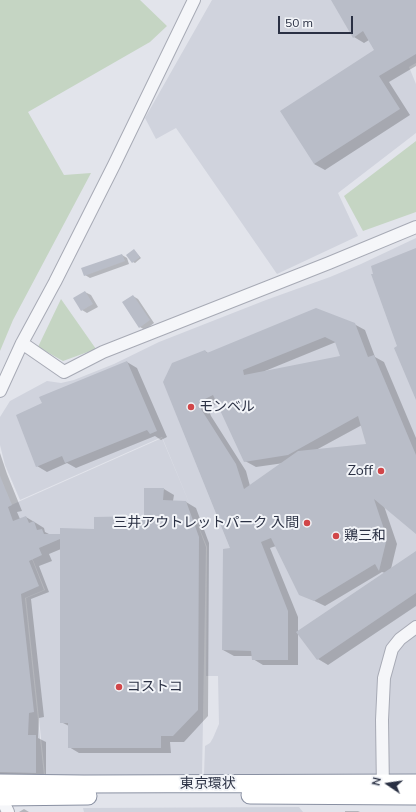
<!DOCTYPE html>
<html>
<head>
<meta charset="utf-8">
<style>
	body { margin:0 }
	#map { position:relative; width:416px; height:812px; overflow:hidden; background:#e2e4eb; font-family:Mulish,sans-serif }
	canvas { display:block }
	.north { position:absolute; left:368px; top:764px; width:40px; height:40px; -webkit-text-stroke:3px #f2f4f8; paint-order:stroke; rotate:283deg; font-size:11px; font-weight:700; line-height:16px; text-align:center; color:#2a3043 }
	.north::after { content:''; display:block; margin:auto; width:14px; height:18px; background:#2a3043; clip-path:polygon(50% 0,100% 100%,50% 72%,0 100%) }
	.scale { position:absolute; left:278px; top:16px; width:75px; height:18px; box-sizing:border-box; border:2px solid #2a3043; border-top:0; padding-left:5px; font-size:12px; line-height:14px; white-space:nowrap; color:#2a3043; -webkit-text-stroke:3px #f2f4f8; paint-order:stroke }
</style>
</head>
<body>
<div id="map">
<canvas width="416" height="812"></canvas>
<div class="north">N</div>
<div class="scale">50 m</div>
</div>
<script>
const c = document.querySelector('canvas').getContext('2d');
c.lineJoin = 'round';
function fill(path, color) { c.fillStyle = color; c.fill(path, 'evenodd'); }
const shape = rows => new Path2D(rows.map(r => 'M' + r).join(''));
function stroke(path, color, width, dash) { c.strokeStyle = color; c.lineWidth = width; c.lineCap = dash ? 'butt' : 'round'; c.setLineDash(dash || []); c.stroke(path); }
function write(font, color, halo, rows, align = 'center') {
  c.font = font + ' Mulish,"Noto Sans JP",sans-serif'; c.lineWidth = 4; c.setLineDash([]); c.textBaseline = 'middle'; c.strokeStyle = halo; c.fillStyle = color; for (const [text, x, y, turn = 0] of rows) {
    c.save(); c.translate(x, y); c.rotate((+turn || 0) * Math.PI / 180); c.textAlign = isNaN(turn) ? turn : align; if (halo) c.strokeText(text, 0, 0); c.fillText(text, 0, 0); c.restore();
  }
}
fill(shape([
	[212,0,416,0,416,63,409,67,416,84,416,133,338,193,358,236,277,274,176,128,156,139,145,118],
	[416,238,416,776,204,775,205,746,210,743,213,738,219,724,218,676,206,676,207,547,194,515,206,547,202,775,45,775,26,598,45,590,19,525,44,590,25,598,44,775,0,775,0,510,162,438,193,512,162,437,20,500,5,465,0,445,0,417,10,401,47,381,61,383,74,380,114,364,159,342,266,300,330,277,361,264],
	[299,807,303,812,84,812,83,808]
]), '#d0d3dd');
fill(shape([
	[0,0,140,0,167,26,150,42,28,112,64,175,91,173,13,320,0,351],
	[416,141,416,212,363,231,344,196],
	[61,299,96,349,63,361,38,347]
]), '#c5d5c3');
fill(shape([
	[332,0,416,0,416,66,389,82,410,115,325,170,314,164,375,50,369,40,364,43,354,37],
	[134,250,141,258,135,263,133,262],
	[122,255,127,258,129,264,90,278,85,275],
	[85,292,91,295,98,307,87,313,82,310],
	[133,296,138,299,154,323,145,330,140,327],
	[354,324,365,330,375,357,384,362,416,438,416,533,384,506,397,544,391,569,416,552,416,606,328,665,318,659,298,633,298,665,263,665,253,659,253,656,234,656,223,650,231,549,164,382,205,351,208,353],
	[336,342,342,357,265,372,265,371],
	[218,403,245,461,256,467,284,463,250,486,246,471,211,416,208,408],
	[362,425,367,445,316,450],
	[276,546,300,594,325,606,382,572,385,573,298,632,298,617,270,548],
	[127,362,137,368,167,437,161,440,155,436,76,468,67,463,47,472,37,466],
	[0,453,7,474,22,511,17,512,20,519,26,517,36,523,44,528,45,532,51,535,61,535,95,530,145,517,164,489,174,495,173,501,186,502,196,508,209,543,208,716,184,742,170,742,171,753,79,753,69,747,69,726,61,722,61,549,49,554,52,561,39,566,49,592,31,599,44,717,39,718,38,738,46,742,46,778,0,777],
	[24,809,29,812,19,812],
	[345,811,358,811,360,812,345,812]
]), '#0003');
fill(shape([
	[331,0,416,0,416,54,379,76,400,109,314,164,280,111,374,50,363,31,353,38],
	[416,248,416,400,394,348,397,346,371,274,373,274,371,266],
	[134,249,140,257,132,263,126,255],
	[122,254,125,261,84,276,81,268],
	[85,291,93,304,81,311,73,298],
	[133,295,150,320,139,328,122,302],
	[316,308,355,323,368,357,374,355,416,455,416,534,374,499,387,538,379,571,375,564,314,601,299,595,271,538,261,542,288,611,288,660,252,660,251,651,222,650,223,549,230,548,163,382,172,363,205,350,207,353],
	[325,337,335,342,340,356,244,375,243,370],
	[213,395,244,462,288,455,358,416,366,444,298,451,244,489,236,464,201,409,199,402],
	[127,361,157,431,150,434,147,430,65,463,62,456,36,467,16,415,42,403,39,397],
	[0,476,12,505,8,507,13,521,26,516,29,523,34,521,37,530,42,529,44,534,60,534,60,528,94,529,94,517,144,516,144,488,164,488,163,500,186,501,199,537,198,710,173,736,161,736,161,748,68,748,68,723,60,723,60,539,39,548,42,555,29,561,39,586,21,594,34,712,29,713,28,735,36,735,36,773,0,772],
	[416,551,416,593,317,660,296,632]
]), '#b9bdc8');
const minor = shape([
	[22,343,64,372,103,352,329,263,416,227],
	[0,391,22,343,55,282,114,165,194,0],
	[383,791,382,720,384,678,392,649,400,639,416,627],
	[1,797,8,812]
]);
const highway = shape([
	[0,783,84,784,416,783],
	[250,795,416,796],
	[0,797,88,796]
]);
stroke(minor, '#a7aab5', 14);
stroke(highway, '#8990a2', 19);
stroke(minor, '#f5f6f9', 12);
stroke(highway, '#fff', 17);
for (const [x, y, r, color] of [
	[191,407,4,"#d14649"],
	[381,471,4,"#d14649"],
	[307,523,4,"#d14649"],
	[336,536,4,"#d14649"],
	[119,687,4,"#d14649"]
]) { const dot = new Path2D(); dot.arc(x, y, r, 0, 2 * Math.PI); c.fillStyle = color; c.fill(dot); stroke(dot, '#f2f4f8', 1.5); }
write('14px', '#2a3043', '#f2f4f8', [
	["モンベル",199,407],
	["Zoff",373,471,"right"],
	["三井アウトレットパーク 入間",299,523,"right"],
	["鶏三和",344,536],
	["コストコ",127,687]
], 'left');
write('14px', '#2a3043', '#f2f4f8', [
	["東京環状",208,784]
]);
</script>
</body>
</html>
